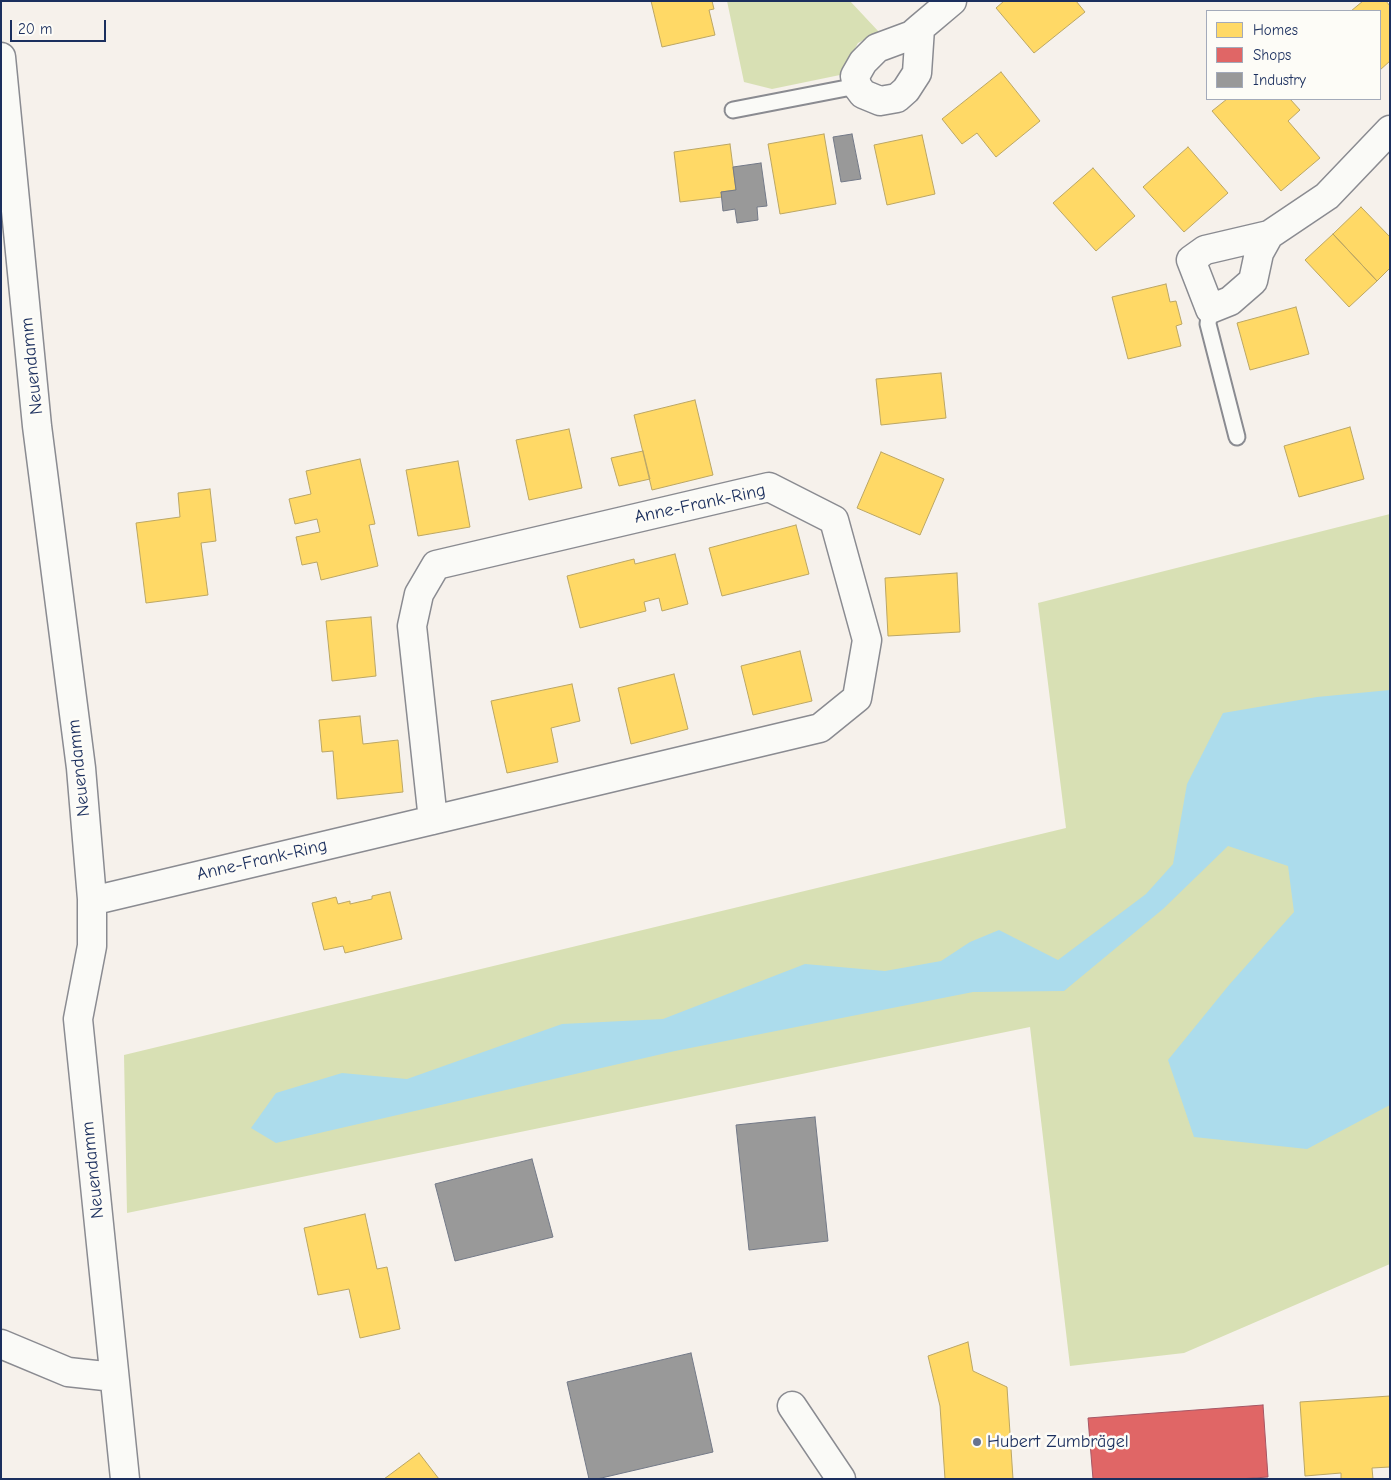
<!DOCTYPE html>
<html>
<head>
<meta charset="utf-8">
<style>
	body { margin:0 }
	#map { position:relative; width:1391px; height:1480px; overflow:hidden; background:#f6f1eb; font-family:"Comic Neue",sans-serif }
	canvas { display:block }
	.frame { position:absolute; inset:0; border:2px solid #1b2f5e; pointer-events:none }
	.legend { position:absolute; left:1206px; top:10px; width:175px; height:90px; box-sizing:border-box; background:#fdfcf7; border:1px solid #a3aaba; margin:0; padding:6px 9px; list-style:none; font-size:15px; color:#1b2f5e }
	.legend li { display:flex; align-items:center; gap:10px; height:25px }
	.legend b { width:25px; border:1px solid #a3aaba }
	.scale { position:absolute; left:10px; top:20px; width:96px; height:22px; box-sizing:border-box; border:2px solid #1b2f5e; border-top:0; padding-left:6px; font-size:15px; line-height:18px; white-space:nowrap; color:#1b2f5e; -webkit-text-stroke:4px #fdfcf7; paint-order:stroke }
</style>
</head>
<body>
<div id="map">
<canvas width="1391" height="1480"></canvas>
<div class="frame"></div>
<ul class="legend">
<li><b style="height:14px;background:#ffd966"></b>Homes</li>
<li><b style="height:14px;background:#e06666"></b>Shops</li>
<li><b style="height:14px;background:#999"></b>Industry</li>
</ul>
<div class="scale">20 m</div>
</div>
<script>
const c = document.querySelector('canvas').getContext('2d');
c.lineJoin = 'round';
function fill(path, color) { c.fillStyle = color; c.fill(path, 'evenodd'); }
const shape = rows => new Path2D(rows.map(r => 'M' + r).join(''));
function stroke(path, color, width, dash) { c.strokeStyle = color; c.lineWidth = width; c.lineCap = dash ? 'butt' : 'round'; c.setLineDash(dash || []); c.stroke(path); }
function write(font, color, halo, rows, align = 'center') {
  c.font = font + ' "Comic Neue",sans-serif'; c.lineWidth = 5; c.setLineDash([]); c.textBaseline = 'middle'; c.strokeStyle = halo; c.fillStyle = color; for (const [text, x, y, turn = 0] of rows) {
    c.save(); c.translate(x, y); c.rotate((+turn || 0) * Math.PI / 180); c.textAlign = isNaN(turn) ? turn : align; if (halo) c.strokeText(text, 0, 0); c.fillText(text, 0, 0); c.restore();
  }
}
fill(shape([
	[727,1,850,1,879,32,858,43,840,75,772,89,744,82],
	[1390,514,1390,1264,1184,1353,1070,1366,1030,1027,127,1213,124,1055,1066,828,1038,603]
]), '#d8e0b4');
fill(shape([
	[1390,690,1390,1105,1307,1149,1194,1137,1168,1060,1229,985,1294,912,1288,866,1228,846,1163,909,1064,991,973,992,675,1051,276,1143,251,1128,276,1093,342,1073,407,1079,562,1024,663,1019,805,964,885,971,941,961,970,942,999,930,1058,960,1146,894,1173,864,1187,784,1223,713,1317,697]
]), '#acdcec');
const homes = shape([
	[651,1,712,1,714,9,709,10,715,35,662,47,651,1],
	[1004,1,1076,1,1085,12,1034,53,996,8,1004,1],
	[1363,1,1386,1,1390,6,1390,61,1380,70,1380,11,1351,11,1363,1],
	[1001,72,1040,121,996,157,977,133,962,144,942,119,1001,72],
	[1227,99,1290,99,1300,110,1288,121,1320,158,1281,191,1212,111,1227,99],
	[824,134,836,204,780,214,768,144,824,134],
	[922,135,935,194,887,205,874,145,922,135],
	[730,144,736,190,721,192,722,197,680,202,674,152,730,144],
	[1188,147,1228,193,1184,232,1143,187,1188,147],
	[1093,168,1135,216,1096,251,1053,203,1093,168],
	[1361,207,1390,237,1390,268,1377,281,1333,234,1361,207],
	[1333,234,1377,281,1349,307,1305,260,1333,234],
	[1166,284,1170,302,1176,301,1182,324,1176,326,1181,346,1128,359,1112,297,1166,284],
	[1296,307,1309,354,1250,370,1237,323,1296,307],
	[941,373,946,418,881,425,876,379,941,373],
	[695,400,713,475,652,490,634,415,695,400],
	[1350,427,1364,479,1299,497,1284,446,1350,427],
	[569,429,582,488,529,500,516,440,569,429],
	[643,451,650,479,619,486,611,458,643,451],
	[881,452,944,479,920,535,857,508,881,452],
	[360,459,375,524,369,525,378,566,321,580,317,562,302,565,296,537,320,532,317,519,295,524,289,499,311,494,306,471,360,459],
	[458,461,470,527,418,536,406,470,458,461],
	[210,489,216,541,201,543,208,595,146,603,136,523,180,517,178,493,210,489],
	[796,525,809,574,722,596,709,548,796,525],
	[675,554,688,604,662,611,659,598,644,602,646,611,580,628,567,576,634,559,635,564,675,554],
	[957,573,960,632,888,636,885,578,957,573],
	[371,617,376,676,332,681,326,621,371,617],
	[800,651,812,701,753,715,741,666,800,651],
	[674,674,688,729,631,744,618,688,674,674],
	[572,684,580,721,551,728,558,762,507,773,491,701,572,684],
	[360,716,363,744,398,740,403,792,337,799,333,751,322,752,319,720,360,716],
	[390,892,402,939,345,953,343,946,324,950,312,903,336,897,338,904,350,901,350,904,372,899,372,896,390,892],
	[365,1214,377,1269,387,1267,400,1329,360,1338,349,1289,318,1295,304,1228,365,1214],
	[968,1342,973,1371,1007,1387,1013,1479,945,1479,940,1406,928,1356,968,1342],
	[1390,1396,1390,1467,1372,1468,1373,1479,1341,1479,1341,1473,1305,1476,1300,1402,1390,1396],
	[419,1453,439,1479,384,1479,419,1453]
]);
fill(homes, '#ffd966');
stroke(homes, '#bba664', 1);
const shops = shape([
	[1263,1405,1268,1477,1239,1479,1093,1479,1088,1418,1263,1405]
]);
fill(shops, '#e06666');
stroke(shops, '#a55664', 1);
const industry = shape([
	[852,134,861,179,841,182,833,137,852,134],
	[761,163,767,206,757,207,758,220,737,223,735,209,723,211,721,192,736,190,733,167,761,163],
	[815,1117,828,1241,749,1250,736,1125,815,1117],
	[532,1159,553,1237,455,1261,435,1184,532,1159],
	[691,1353,713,1452,597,1479,589,1479,567,1382,691,1353]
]);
fill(industry, '#999');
stroke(industry, '#737987', 1);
const service = shape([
	[733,110,857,86],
	[1210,309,1208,324,1237,437]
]);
const minor = shape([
	[920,28,917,73,906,90,897,98,880,101,863,94,857,86,855,76,863,62,877,48,912,35,920,28,952,1],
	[1,57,37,426,81,768,92,899,92,946,78,1019,125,1479],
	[1269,235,1259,253,1253,281,1230,301,1210,309,1191,260,1205,250,1269,235,1327,196,1390,130],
	[92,899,100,899,433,820,820,728,857,698,867,640,834,520,769,487,436,565,419,594,412,626,433,820],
	[1,1344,68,1372,114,1377],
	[792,1406,841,1479]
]);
stroke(service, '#8a8b91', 19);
stroke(minor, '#8a8b91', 31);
stroke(service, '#fafaf7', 15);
stroke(minor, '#fafaf7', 28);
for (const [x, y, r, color] of [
	[977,1442,5,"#68738f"]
]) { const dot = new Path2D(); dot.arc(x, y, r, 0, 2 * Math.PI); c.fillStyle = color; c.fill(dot); stroke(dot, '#fdfcf7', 2); }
write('18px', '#1b2f5e', '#fdfcf7', [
	["Neuendamm",32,366,-96],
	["Anne-Frank-Ring",700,504,-12],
	["Neuendamm",79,768,-96],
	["Anne-Frank-Ring",262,860,-13],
	["Neuendamm",93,1170,-96]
]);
write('18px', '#1b2f5e', '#fdfcf7', [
	["Hubert Zumbrägel",987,1442]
], 'left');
</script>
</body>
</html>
